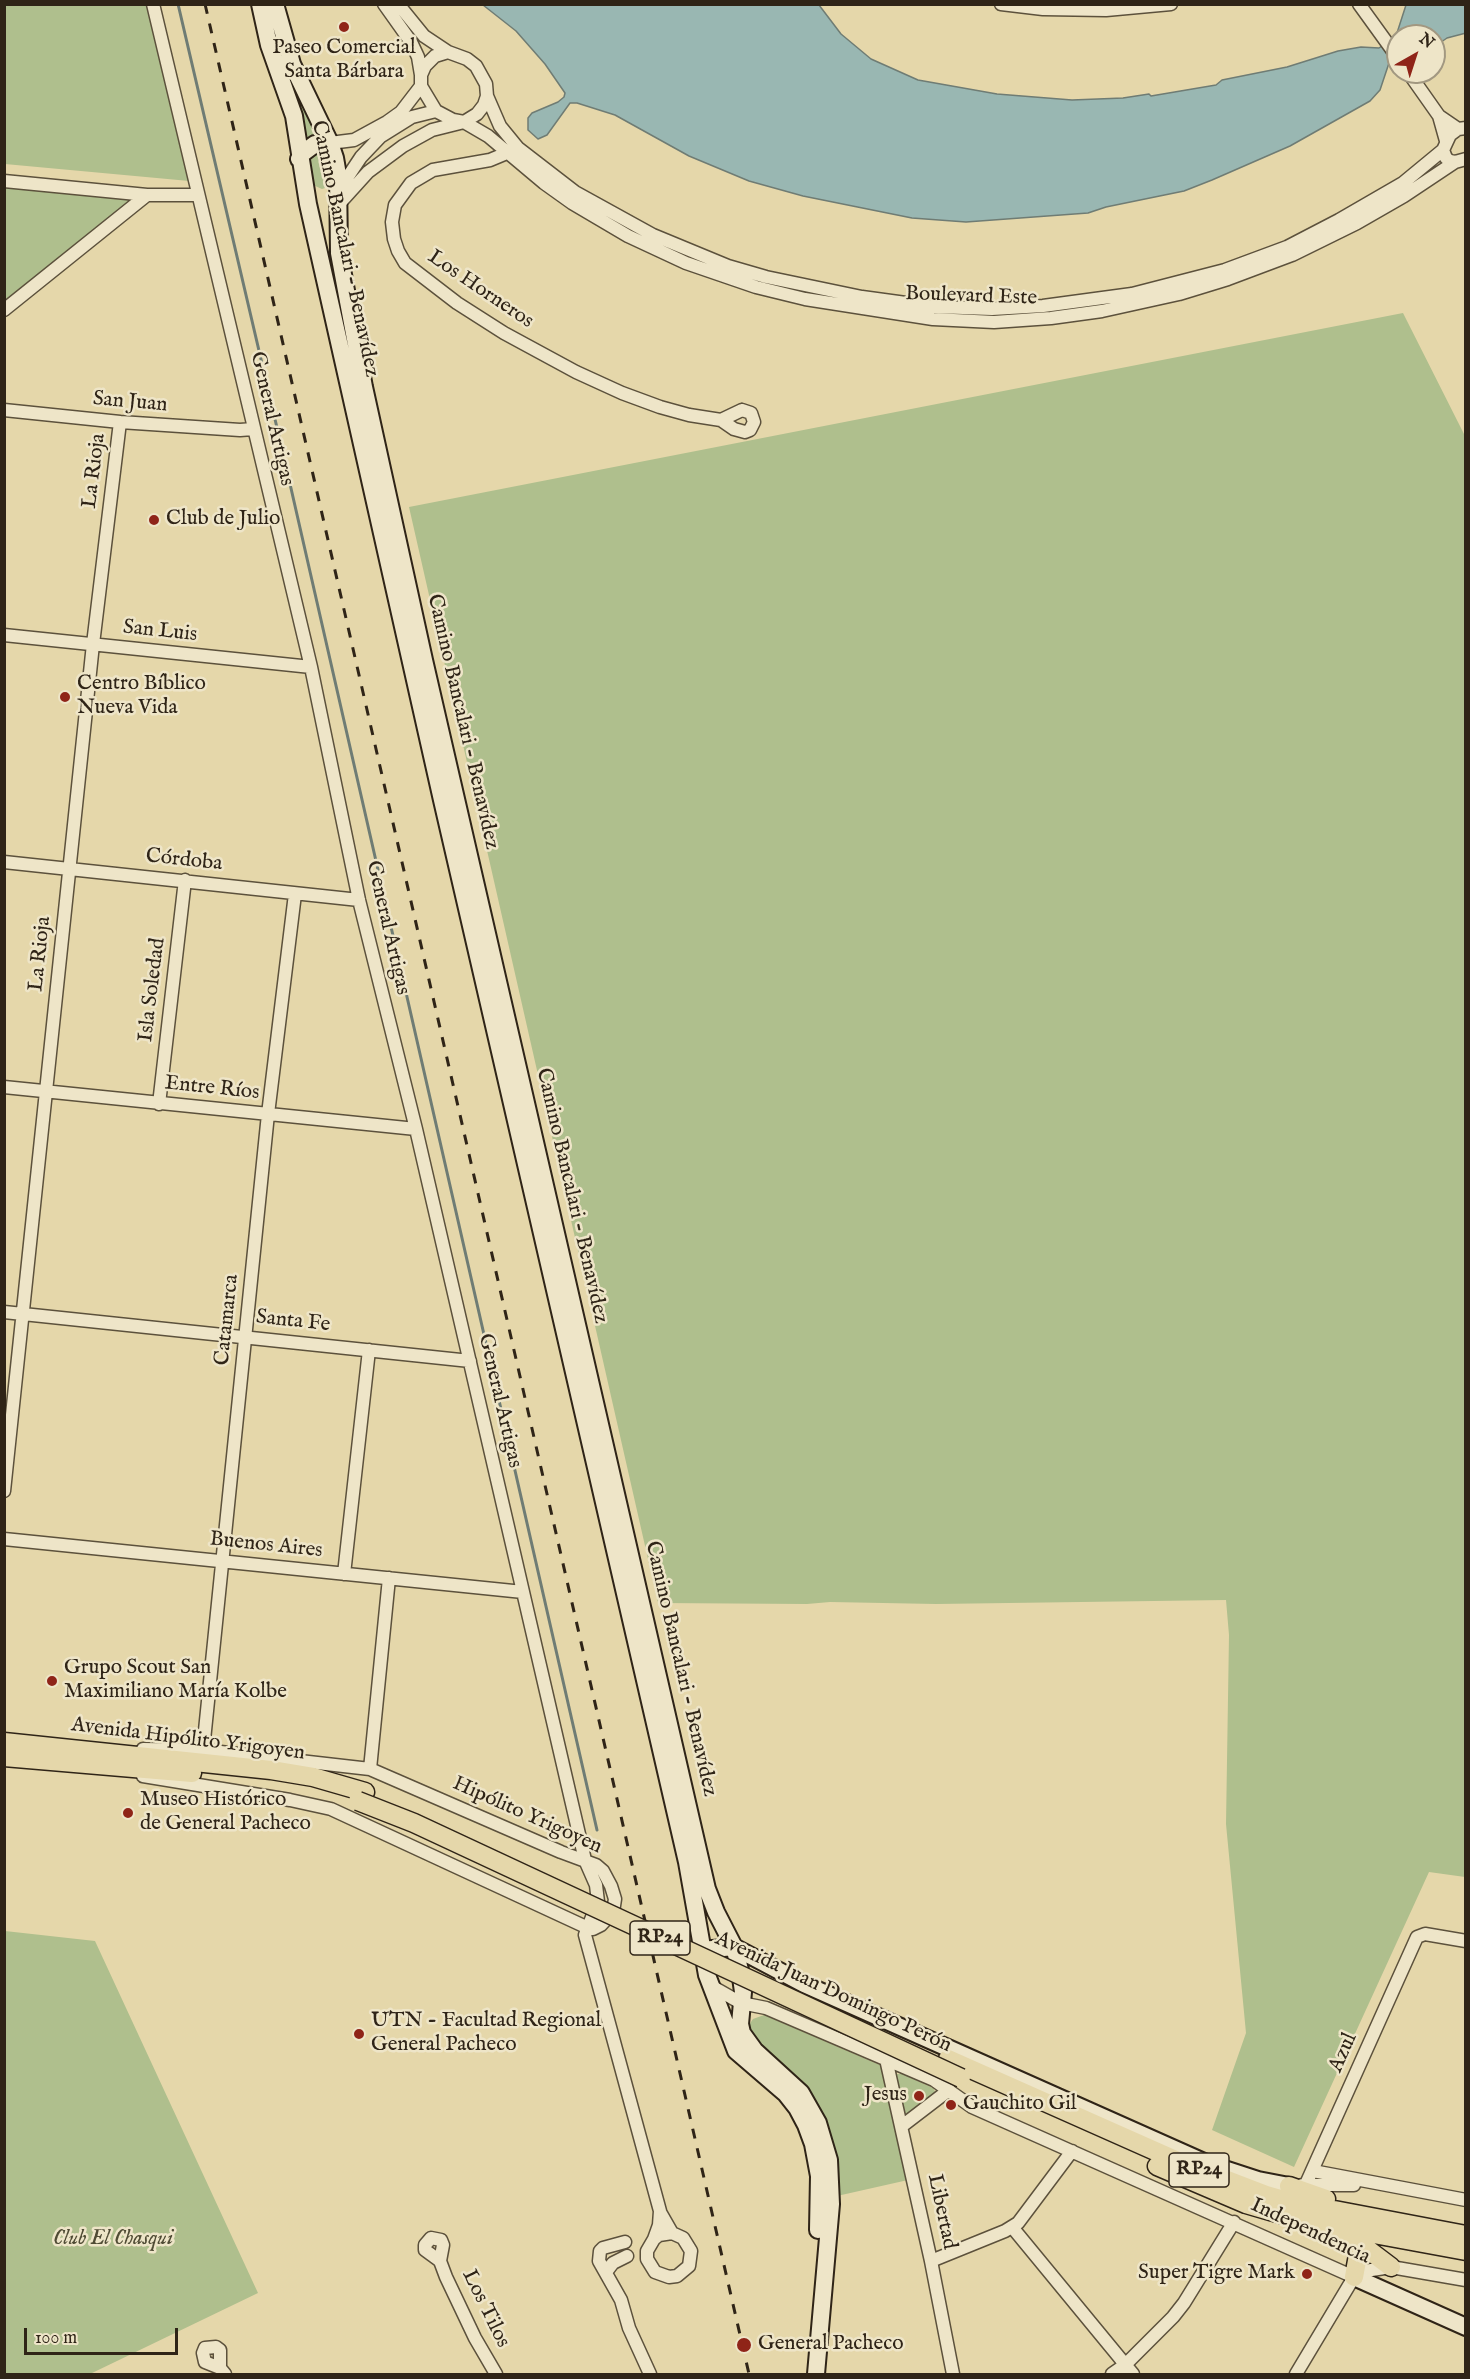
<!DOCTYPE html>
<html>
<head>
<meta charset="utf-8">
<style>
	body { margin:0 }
	#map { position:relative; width:1470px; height:2379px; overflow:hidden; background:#e5d7aa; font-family:"IM FELL English",serif }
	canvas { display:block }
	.frame { position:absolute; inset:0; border:6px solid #2f2417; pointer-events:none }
	.north { position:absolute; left:1386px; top:24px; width:60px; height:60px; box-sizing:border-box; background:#eee5c8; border:2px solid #a29881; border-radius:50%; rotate:39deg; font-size:16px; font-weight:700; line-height:24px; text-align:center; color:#2f2417 }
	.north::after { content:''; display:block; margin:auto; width:21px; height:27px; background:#8f2418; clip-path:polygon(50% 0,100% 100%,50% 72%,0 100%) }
	.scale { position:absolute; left:24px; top:2328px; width:154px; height:27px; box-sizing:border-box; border:3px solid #2f2417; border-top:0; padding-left:8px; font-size:18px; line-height:21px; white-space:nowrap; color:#2f2417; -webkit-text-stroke:4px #eee5c8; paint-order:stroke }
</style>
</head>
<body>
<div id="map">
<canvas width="1470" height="2379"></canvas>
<div class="frame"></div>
<div class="north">N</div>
<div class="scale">100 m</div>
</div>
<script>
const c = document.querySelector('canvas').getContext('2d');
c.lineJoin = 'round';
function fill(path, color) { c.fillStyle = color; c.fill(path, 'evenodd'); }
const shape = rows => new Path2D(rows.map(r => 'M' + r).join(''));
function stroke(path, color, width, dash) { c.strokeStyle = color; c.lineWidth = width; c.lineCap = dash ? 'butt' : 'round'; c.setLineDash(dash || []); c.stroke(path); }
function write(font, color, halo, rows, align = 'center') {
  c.font = font + ' "IM FELL English",serif'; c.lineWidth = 5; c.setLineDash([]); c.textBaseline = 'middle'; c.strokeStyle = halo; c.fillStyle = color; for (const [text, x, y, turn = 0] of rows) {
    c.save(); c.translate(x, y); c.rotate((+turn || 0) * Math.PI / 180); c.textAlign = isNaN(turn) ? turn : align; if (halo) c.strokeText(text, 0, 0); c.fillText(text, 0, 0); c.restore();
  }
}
fill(shape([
	[4,5,155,5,200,182,5,164],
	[270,5,321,134,306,141,272,34],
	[321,151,327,154,331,182,328,187,322,189,313,185,309,160,311,154],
	[5,181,147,195,5,310],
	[1403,313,1466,438,1465,1877,1429,1872,1294,2167,1212,2130,1246,2033,1226,1824,1229,1635,1226,1600,936,1604,830,1602,807,1604,658,1603,409,507],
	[5,1931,95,1941,258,2293,90,2374,5,2374],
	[764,2015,880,2065,883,2069,908,2180,837,2196,766,2052,750,2031,749,2025,753,2019],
	[897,2074,902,2074,933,2088,936,2093,911,2113,904,2113,895,2077]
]), '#afbf8d');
const water = shape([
	[483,5,819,5,841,34,871,59,918,80,997,94,1072,100,1123,98,1149,94,1151,96,1216,85,1222,80,1287,67,1338,51,1361,47,1379,48,1396,36,1406,5,1465,5,1466,33,1447,38,1434,47,1434,36,1398,36,1398,55,1389,63,1380,90,1370,101,1290,146,1212,180,1184,191,1106,207,1088,213,966,222,912,218,803,196,749,181,689,156,615,115,577,103,570,103,547,135,538,139,528,130,528,118,532,113,558,102,564,97,565,93,545,64,516,31,483,5]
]);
fill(water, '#99b7b2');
stroke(water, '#6f7c74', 1.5);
stroke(shape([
	[178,4,285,462,597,1830]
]), '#6f7c74', 3);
const street = shape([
	[153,4,311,667,359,900,416,1129,585,1860,596,1885,598,1902,585,1935,660,2211,659,2225,654,2239],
	[384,4,411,42,418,57,421,75],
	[398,4,424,36,448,52],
	[1001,4,1043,9,1106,10,1171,4],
	[1359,4,1398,58],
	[448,52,467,59,476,66,486,84,487,96,484,105,477,114,464,122,453,120,436,111,421,86,421,75,425,66,435,56,448,52],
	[1408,72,1439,116],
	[487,96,500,126,518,148,575,192,653,235,728,266,766,277,862,297,935,307,992,309,1043,306,1132,294,1225,270,1287,247,1339,220,1403,183,1443,150],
	[1466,128,1458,129,1450,135,1443,150,1446,158,1450,161,1455,162,1466,159],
	[1446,141,1439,116,1458,129],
	[330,143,354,140,387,122,401,112,421,86],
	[514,150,490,160,433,170,411,183,395,205,392,222,394,239,398,251,405,263,457,303,504,333,576,372,622,393,660,407,689,415,721,420],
	[4,181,147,195,198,195],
	[339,190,361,157,380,137,412,117,436,111],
	[339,204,368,172,403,146,432,130,464,122,488,136,544,183,572,203,628,236,686,263,756,287,805,299,933,319,994,322,1051,318,1102,311,1179,294,1228,279,1292,255,1357,223,1404,196,1455,162],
	[4,310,147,195],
	[4,410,120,422,240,430,253,429],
	[742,410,751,413,754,422,750,430,745,432,734,429,721,420,742,410],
	[4,635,311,667],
	[4,862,359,900],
	[4,1087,416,1129],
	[159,1104,185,880],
	[4,1312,470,1361],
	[4,1491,93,644,120,422],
	[4,1539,523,1592],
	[344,1574,369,1350],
	[203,1750,268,1114,295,894],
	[370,1769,389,1578],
	[143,1776,290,1800,331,1809,586,1927,593,1929,601,1925,613,1912,615,1899,611,1886,603,1871,596,1865,561,1852,370,1769,203,1750,143,1749],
	[711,1986,741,2003,766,2008,934,2080,972,2107,1354,2277],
	[886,2059,931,2261,953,2374],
	[902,2126,949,2090],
	[1313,2171,1466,2200],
	[1306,2184,1417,1937,1425,1934,1466,1941],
	[1302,2185,1354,2185],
	[660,2212,672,2233,683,2238,691,2251,689,2266,677,2276,669,2277,655,2272,647,2259,647,2251,654,2239,659,2235,672,2233],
	[1012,2227,1133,2374],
	[625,2242,603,2248,600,2251,599,2261,621,2300,629,2328,650,2374],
	[440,2261,425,2250,425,2245,431,2238,441,2240,443,2245,440,2261,446,2277,475,2338,496,2374],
	[931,2261,1005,2231,1018,2223,1072,2151],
	[606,2272,613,2263,627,2256],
	[220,2368,205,2362,203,2353,205,2348,216,2347,220,2350,220,2368,225,2374],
	[1112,2374,1125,2365,1173,2317,1184,2303,1234,2222],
	[1296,2374,1354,2277,1365,2271,1391,2267,1466,2280]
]);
const secondary = shape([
	[260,4,269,45,294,116,308,204,442,800,687,1862,707,1975,736,2051,786,2094,797,2108,806,2125,813,2144,819,2176,818,2230],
	[275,4,292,64,330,143,335,158,338,175,339,253,364,387,424,660,707,1889,716,1912,734,1947,740,1970,743,1992,740,2024,742,2033,755,2051,801,2093,818,2123,829,2160,831,2204,816,2374],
	[299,159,303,153,315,144,330,143],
	[702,1950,734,1947,804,1984,1206,2163,1258,2180,1289,2186],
	[1354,2277,1466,2327]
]);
const primary = shape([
	[4,1742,271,1770,313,1777,365,1792],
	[4,1757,192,1773],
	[948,2059,1180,2162,1266,2195,1287,2201,1466,2235],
	[1157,2166,1246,2204,1270,2211,1314,2223,1466,2251],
	[1289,2186,1326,2199],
	[1335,2231,1354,2239,1359,2250,1354,2277],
	[1354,2239,1391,2267]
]);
stroke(street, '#5c513c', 15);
stroke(secondary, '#2f2417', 20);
stroke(primary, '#2f2417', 21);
stroke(street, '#eee5c8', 12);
stroke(secondary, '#eee5c8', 16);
stroke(primary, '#e5d7aa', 18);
stroke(shape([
	[205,4,749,2374]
]), '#2f2417', 3, [10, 10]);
const primaryBridge = shape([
	[358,1801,414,1823,961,2078]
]);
stroke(primaryBridge, '#2f2417', 21, []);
stroke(primaryBridge, '#e5d7aa', 18);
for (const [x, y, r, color] of [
	[344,27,6,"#8f2418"],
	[154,520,6,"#8f2418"],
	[65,697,6,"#8f2418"],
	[52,1681,6,"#8f2418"],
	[128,1813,6,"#8f2418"],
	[359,2034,6,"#8f2418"],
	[919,2096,6,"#8f2418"],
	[951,2105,6,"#8f2418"],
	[1307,2274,6,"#8f2418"],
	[744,2345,8,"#8f2418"]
]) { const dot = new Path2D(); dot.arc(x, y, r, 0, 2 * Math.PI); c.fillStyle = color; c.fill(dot); stroke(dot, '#eee5c8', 2); }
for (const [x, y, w] of [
	[660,1938,60],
	[1199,2170,60]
]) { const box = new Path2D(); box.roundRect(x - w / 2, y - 17, w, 34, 4.5); c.fillStyle = '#eee5c8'; c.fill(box); stroke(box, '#2f2417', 1.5); }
write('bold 20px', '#2f2417', null, [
	["RP24",660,1938],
	["RP24",1199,2170]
]);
write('21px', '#2f2417', '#eee5c8', [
	["Paseo Comercial",344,49,"center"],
	["Santa Bárbara",344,73,"center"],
	["Club de Julio",166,520],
	["Centro Bíblico",77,685],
	["Nueva Vida",77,709],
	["Grupo Scout San",64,1669],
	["Maximiliano María Kolbe",64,1693],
	["Museo Histórico",140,1801],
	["de General Pacheco",140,1825],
	["UTN - Facultad Regional",371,2022],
	["General Pacheco",371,2046],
	["Jesus",907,2096,"right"],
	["Gauchito Gil",963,2105],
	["Super Tigre Mark",1295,2274,"right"],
	["General Pacheco",758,2345]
], 'left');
write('21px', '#2f2417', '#eee5c8', [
	["Camino Bancalari - Benavídez",344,249,78],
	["Los Horneros",480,290,34],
	["Boulevard Este",971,297,2],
	["San Juan",130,403,5],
	["General Artigas",271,419,77],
	["La Rioja",95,471,-83],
	["San Luis",160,632,6],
	["Camino Bancalari - Benavídez",462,722,77],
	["Córdoba",184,861,6],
	["General Artigas",387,928,77],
	["La Rioja",41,954,-84],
	["Isla Soledad",153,990,-83],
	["Entre Ríos",212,1089,6],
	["Camino Bancalari - Benavídez",571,1196,77],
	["Catamarca",228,1320,-84],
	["Santa Fe",293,1322,6],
	["General Artigas",499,1401,77],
	["Buenos Aires",266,1546,6],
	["Camino Bancalari - Benavídez",680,1669,77],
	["Avenida Hipólito Yrigoyen",188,1740,7],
	["Hipólito Yrigoyen",527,1816,24],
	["Avenida Juan Domingo Perón",833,1993,25],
	["Azul",1344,2053,-66],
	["Libertad",941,2212,78],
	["Independencia",1310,2232,25],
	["Los Tilos",485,2309,64]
]);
write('italic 21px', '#4f4b34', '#eee5c8', [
	["Club El Chasqui",113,2240]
]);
</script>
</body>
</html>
